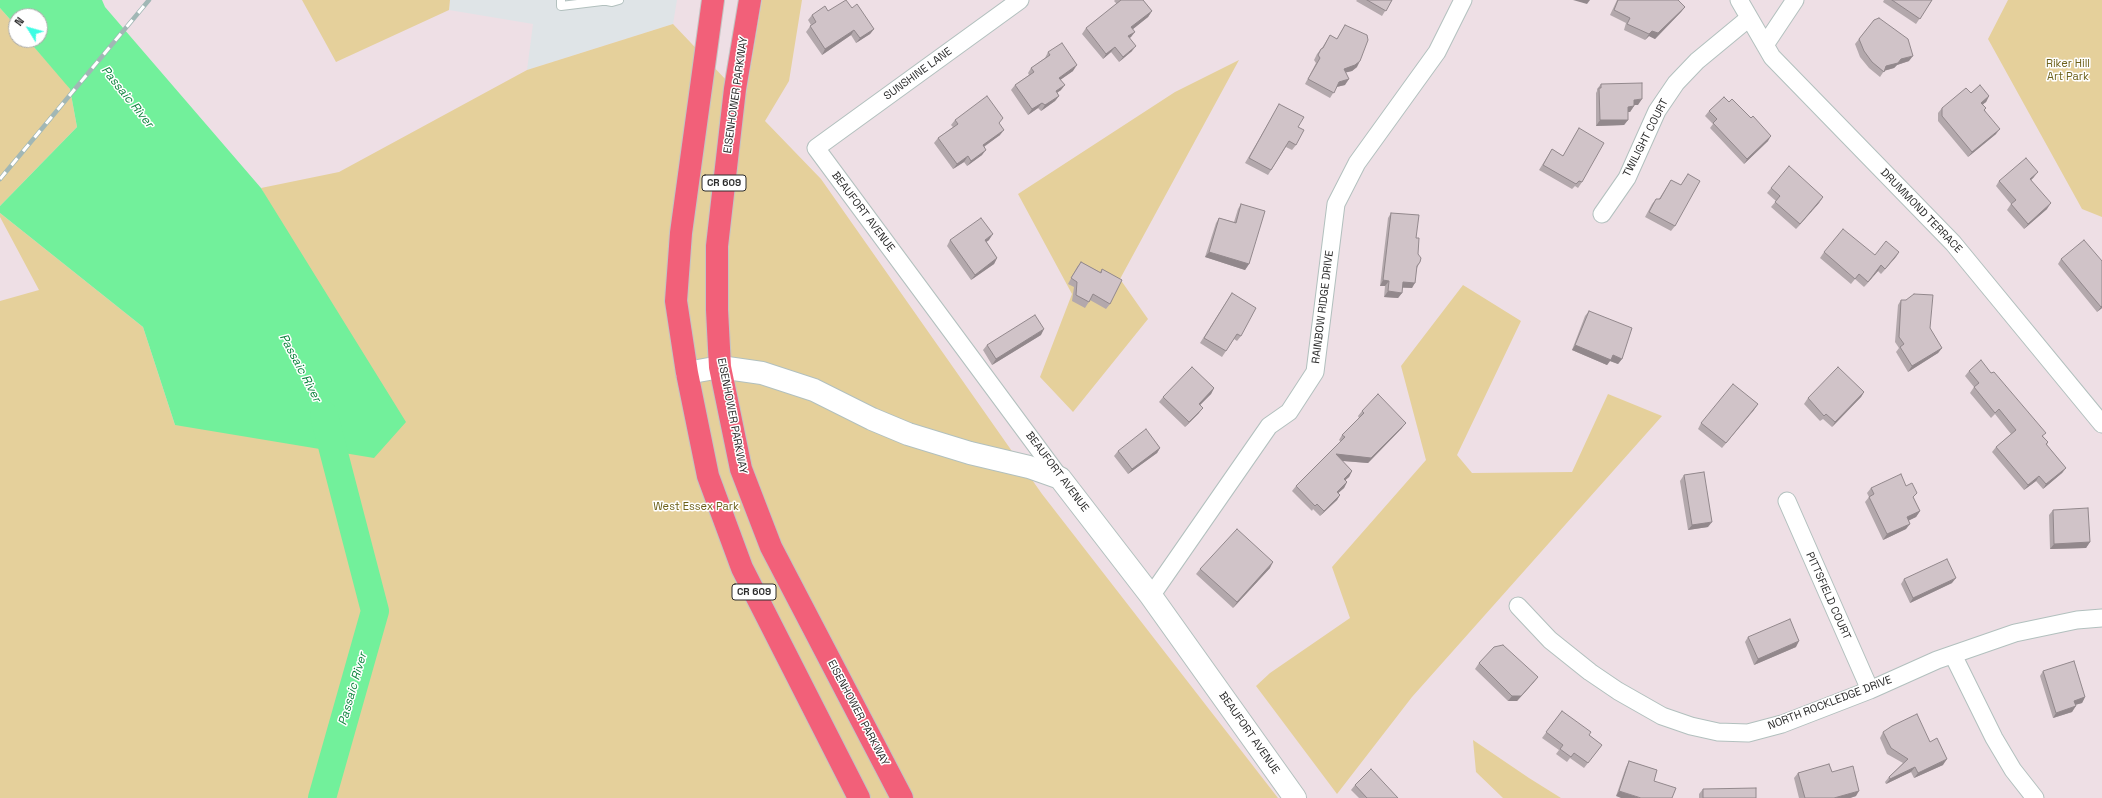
<!DOCTYPE html>
<html>
<head>
<meta charset="utf-8">
<style>
	body { margin:0 }
	#map { position:relative; width:2102px; height:798px; overflow:hidden; background:#eedfe5; font-family:"Space Grotesk",sans-serif }
	canvas { display:block }
	.north { position:absolute; left:8px; top:8px; width:40px; height:40px; box-sizing:border-box; background:#fff; border:1px solid #ababab; border-radius:50%; rotate:307deg; font-size:11px; font-weight:700; line-height:16px; text-align:center; color:#2c2c2c }
	.north::after { content:''; display:block; margin:auto; width:14px; height:18px; background:#3efce3; clip-path:polygon(50% 0,100% 100%,50% 72%,0 100%) }
</style>
</head>
<body>
<div id="map">
<canvas width="2102" height="798"></canvas>
<div class="north">N</div>
</div>
<script>
const c = document.querySelector('canvas').getContext('2d');
c.lineJoin = 'round';
function fill(path, color) { c.fillStyle = color; c.fill(path, 'evenodd'); }
const shape = rows => new Path2D(rows.map(r => 'M' + r).join(''));
function stroke(path, color, width, dash) { c.strokeStyle = color; c.lineWidth = width; c.lineCap = dash ? 'butt' : 'round'; c.setLineDash(dash || []); c.stroke(path); }
function write(font, color, halo, rows, align = 'center') {
  c.font = font + ' "Space Grotesk",sans-serif'; c.lineWidth = 3; c.setLineDash([]); c.textBaseline = 'middle'; c.strokeStyle = halo; c.fillStyle = color; for (const [text, x, y, turn = 0] of rows) {
    c.save(); c.translate(x, y); c.rotate((+turn || 0) * Math.PI / 180); c.textAlign = isNaN(turn) ? turn : align; if (halo) c.strokeText(text, 0, 0); c.fillText(text, 0, 0); c.restore();
  }
}
fill(shape([
	[450,0,677,0,673,24,527,70,533,24,449,10]
]), '#dfe4e7');
fill(shape([
	[302,0,450,0,449,10,336,62],
	[762,0,802,0,789,81,765,121,821,179,1042,494,1278,798,0,798,0,301,39,290,0,217,0,213,143,327,175,425,390,432,261,188,339,172,527,70,673,24,745,100],
	[2008,0,2102,0,2102,217,2082,209,1988,39],
	[0,8,16,26,16,40,28,40,66,83,70,89,77,127,0,206],
	[1239,60,1120,279,1148,319,1073,412,1040,377,1072,294,1018,194,1175,92],
	[1463,285,1521,321,1457,455,1472,473,1572,472,1608,394,1662,416,1412,697,1337,794,1256,686,1270,673,1350,618,1332,567,1426,460,1401,366],
	[1473,740,1529,778,1561,798,1503,798,1476,772]
]), '#e5d09b');
fill(shape([
	[0,0,102,0,105,7,261,188,406,422,374,458,175,425,143,327,0,213,0,206,77,127,70,89,28,40,40,40,40,16,16,16,16,26,0,8]
]), '#72f09b');
stroke(shape([
	[322,798,375,611,324,415]
]), '#72f09b', 28);
const lane = shape([
	[561,0,561,6,602,1],
	[602,0,612,2,619,0]
]);
const street = shape([
	[1020,0,816,148,1060,478],
	[1739,0,1772,57,1953,243,2102,424],
	[1765,45,1795,0],
	[1602,214,1627,178,1657,111,1676,83,1697,61,1749,18],
	[1787,501,1870,690],
	[1151,596,1269,426,1289,412,1315,372,1336,204,1357,163,1437,52,1463,0],
	[1518,606,1550,640,1590,672,1618,691,1662,716,1691,726,1718,732,1748,733,1782,724,1870,690,1937,660,2015,633,2077,620,2102,618],
	[1953,655,1994,738,2013,770,2035,798]
]);
const secondary = shape([
	[687,373,720,367,762,373,814,390,872,419,908,434,970,453,1029,467,1060,478,1151,596,1295,798]
]);
const primary = shape([
	[713,0,681,233,676,301,687,373,708,476,742,568,859,798],
	[750,0,735,89,717,246,717,310,720,367,741,469,771,547,902,798]
]);
stroke(lane, '#b2c0be', 10);
stroke(street, '#b2c0be', 19);
stroke(secondary, '#b2c0be', 24);
stroke(primary, '#c4c4c4', 24);
stroke(lane, '#fff', 8);
stroke(street, '#fff', 17);
stroke(secondary, '#fff', 22);
stroke(primary, '#f26079', 22);
const rail = shape([
	[0,179,149,0]
]);
stroke(rail, '#a1b7b5', 4.5);
stroke(rail, '#fff', 3, [9]);
fill(shape([
	[1115,0,1143,0,1152,11,1148,17,1133,29,1131,37,1129,38,1132,51,1119,62,1111,52,1103,59,1082,34,1086,28,1117,4,1114,1],
	[1357,0,1392,0,1382,16,1356,1],
	[1617,0,1678,0,1685,7,1681,12,1655,39,1649,36,1645,40,1624,30,1626,23,1610,15],
	[1884,0,1932,0,1916,24,1883,2],
	[852,8,874,29,870,34,856,43,851,35,822,55,806,32,811,25,808,20,812,15,828,11],
	[1874,20,1909,61,1897,65,1894,68,1884,71,1880,77,1869,68,1860,57,1855,44],
	[1345,25,1357,67,1352,71,1346,72,1345,85,1337,87,1330,98,1305,84,1316,63,1314,60,1317,54,1321,49,1322,48,1330,35,1337,39],
	[1048,52,1073,71,1061,79,1061,90,1057,93,1059,96,1055,101,1041,111,1038,108,1028,115,1011,90,1015,85,1029,75,1028,73,1031,68,1045,58],
	[1601,84,1638,105,1634,105,1634,106,1630,112,1628,112,1628,120,1624,125,1596,126,1596,93,1597,91,1597,89],
	[1971,93,1989,96,1986,102,1983,104,1985,110,1996,134,1968,157,1938,121,1938,113,1942,108],
	[1279,104,1298,127,1296,145,1292,150,1286,147,1268,175,1245,163,1276,110],
	[1709,111,1768,141,1744,164,1710,128,1713,124,1705,116],
	[955,120,999,123,1000,135,984,147,982,155,967,166,964,162,953,169,934,143,938,138,953,127,951,125],
	[1579,128,1582,182,1578,188,1575,186,1572,189,1539,170,1552,149,1563,156],
	[1688,174,1675,226,1671,231,1645,217,1652,204,1656,199,1659,199,1671,180,1681,185],
	[2034,177,2031,180,2047,209,2024,229,2007,210,2011,204,1996,186,1999,181],
	[1771,188,1823,197,1819,203,1796,229,1771,207,1776,201,1767,193],
	[1241,204,1249,264,1245,270,1205,257,1216,223,1219,218,1234,222,1238,209],
	[1391,213,1416,238,1418,254,1420,262,1417,268,1412,288,1402,288,1402,293,1398,298,1384,297,1385,286,1380,286,1388,218],
	[950,240,989,240,986,242,997,258,994,264,971,280,947,246],
	[1824,252,1875,255,1899,252,1881,274,1878,271,1864,287,1855,279,1851,284,1820,258],
	[2061,259,2102,261,2102,308,2097,312,2058,264],
	[1081,262,1100,272,1102,269,1110,304,1106,309,1090,300,1085,308,1072,301,1074,287,1068,284,1077,267],
	[1232,293,1241,336,1237,341,1234,339,1222,357,1200,343],
	[1901,300,1930,328,1942,348,1938,353,1908,372,1896,352,1899,348,1895,342,1898,305],
	[1589,311,1622,359,1618,364,1610,361,1607,365,1572,350,1585,316],
	[1041,335,992,365,983,350,987,345],
	[1969,371,2043,436,2048,442,2047,445,2066,468,2062,473,2043,489,2036,481,2024,490,1992,452,1996,447,2011,434,1995,414,1991,418,1970,393,1974,387,1965,376],
	[1214,388,1211,394,1200,405,1199,413,1185,427,1159,402,1163,397],
	[1864,392,1861,397,1832,427,1823,419,1820,421,1804,404,1808,398],
	[1758,404,1722,448,1698,429,1701,423],
	[1362,411,1402,428,1368,463,1342,461,1352,471,1349,477,1345,480,1347,482,1344,488,1338,493,1340,495,1337,500,1320,516,1313,509,1312,511,1292,491,1296,486,1341,442,1339,440,1342,435,1359,418,1358,416],
	[1160,448,1157,453,1128,474,1114,456,1118,451],
	[1684,475,1708,527,1688,530,1680,481],
	[1906,486,1914,498,1920,511,1916,517,1909,520,1906,529,1883,540,1865,502,1869,497,1867,493,1871,488],
	[2053,510,2090,542,2086,548,2050,549,2049,515],
	[1270,568,1233,608,1196,574,1200,569],
	[1904,579,1952,583,1910,603,1901,584],
	[1748,637,1796,647,1754,665,1745,642],
	[1479,663,1534,682,1517,701,1508,701,1475,669],
	[2043,671,2085,697,2082,703,2075,705,2072,712,2053,718,2040,676],
	[1562,711,1589,735,1602,745,1584,768,1570,758,1567,762,1556,754,1559,750,1542,738],
	[1883,732,1930,742,1943,765,1914,778,1911,772,1886,784,1885,782,1889,777,1903,763,1887,754,1880,738],
	[1629,761,1657,770,1616,796,1626,767],
	[1832,772,1856,796,1850,798,1799,798,1794,778,1798,773],
	[1355,785,1398,798,1359,798,1351,790],
	[1703,789,1756,798,1699,798,1699,794]
]), '#b3a8ac');
fill(shape([
	[1573,0,1590,0,1587,4],
	[1685,7,1681,12,1655,39,1649,36,1645,40,1649,34,1652,31],
	[1152,11,1148,17,1128,33,1131,27],
	[874,29,870,34,856,43,860,38],
	[854,30,851,35,822,55,825,49],
	[1135,32,1131,37,1124,42,1128,36],
	[1136,46,1132,51,1119,62,1123,57],
	[1115,47,1111,52,1103,59,1106,54],
	[1913,56,1909,61,1897,65,1894,68,1883,71,1886,66,1901,59],
	[1360,61,1357,67,1352,71,1340,74,1344,69],
	[1077,65,1073,71,1056,83,1059,78],
	[1349,79,1345,85,1336,87,1339,82],
	[1065,85,1061,90,1052,96,1056,91],
	[1059,96,1055,101,1041,111,1045,105],
	[1989,96,1986,102,1978,108,1981,103],
	[1642,99,1638,105,1630,105,1634,100],
	[1042,103,1038,108,1028,115,1032,109],
	[1634,106,1630,112,1624,112,1628,107],
	[1600,120,1628,120,1624,125,1596,126],
	[2000,129,1996,134,1968,157,1972,152],
	[1004,130,1000,135,979,150,983,145],
	[1771,136,1768,141,1744,164,1747,159],
	[986,150,982,155,967,166,971,161],
	[968,156,964,162,953,169,957,164],
	[2038,172,2034,177,2026,185,2030,179],
	[1823,197,1819,203,1796,229,1800,224],
	[2051,203,2047,209,2024,229,2028,224],
	[993,234,989,240,981,246,985,240],
	[1209,252,1249,264,1245,270,1205,257],
	[1899,252,1896,257,1881,274,1885,269],
	[997,258,994,264,971,280,975,275],
	[1881,265,1878,271,1864,287,1868,282],
	[1383,280,1389,281,1385,286,1380,286],
	[1403,282,1415,283,1412,288,1399,287],
	[1388,291,1402,293,1398,298,1384,297],
	[2102,306,2102,308,2097,312,2101,307],
	[1044,329,1041,335,992,365,996,359],
	[1575,345,1613,355,1622,359,1618,364,1610,361,1607,365,1572,350],
	[1942,348,1938,353,1908,372,1912,366],
	[1214,388,1211,394,1195,410,1199,404],
	[1864,392,1861,397,1832,427,1835,422],
	[1758,404,1754,410,1722,448,1726,443],
	[1203,408,1199,413,1185,427,1189,422],
	[1406,423,1402,428,1368,463,1332,460,1336,454],
	[1160,448,1157,453,1128,474,1132,469],
	[2066,468,2062,473,2043,489,2046,484],
	[1352,471,1349,477,1341,484,1344,479],
	[2039,476,2036,481,2024,490,2028,485],
	[1347,482,1344,488,1334,497,1337,492],
	[1340,495,1337,500,1320,516,1324,511],
	[1920,511,1916,517,1904,523,1907,517],
	[1712,522,1708,527,1688,530,1692,525],
	[1910,524,1906,529,1883,540,1887,534],
	[2090,542,2086,548,2050,549,2054,544],
	[1273,562,1270,568,1233,608,1237,602],
	[1956,578,1952,583,1910,603,1913,598],
	[1799,641,1796,647,1754,665,1758,659],
	[1538,677,1534,682,1517,701,1508,701,1512,696],
	[2085,697,2082,703,2071,706,2074,701],
	[2076,706,2072,712,2053,718,2056,713],
	[1947,759,1943,765,1914,778,1918,773],
	[1915,767,1911,772,1886,784,1890,779],
	[1619,791,1641,798,1621,798,1616,796],
	[1859,791,1856,796,1850,798,1834,798]
]), '#92888c');
const building = shape([
	[846,0,852,8,857,4,874,29,860,38,854,30,825,49,810,26,816,22,812,15,825,6,828,11,846,0],
	[1121,0,1143,0,1152,11,1131,27,1135,32,1128,36,1136,46,1123,57,1115,47,1106,54,1086,28,1121,0],
	[1367,0,1392,0,1386,11,1367,0],
	[1618,0,1678,0,1685,7,1658,33,1652,31,1649,34,1627,24,1630,18,1614,10,1618,0],
	[1892,0,1932,0,1920,19,1892,0],
	[1879,18,1908,39,1913,56,1901,59,1898,63,1886,66,1884,72,1872,62,1864,51,1859,39,1874,20,1879,18],
	[1345,25,1367,35,1368,40,1360,61,1355,65,1344,69,1349,79,1339,82,1334,93,1308,79,1320,58,1318,55,1321,49,1323,48,1330,35,1337,39,1345,25],
	[1062,43,1077,65,1059,78,1065,85,1056,91,1059,96,1045,105,1042,103,1032,109,1015,85,1034,72,1031,68,1050,55,1048,52,1062,43],
	[1642,83,1642,99,1634,100,1634,106,1628,107,1628,120,1600,120,1599,88,1601,88,1601,84,1642,83],
	[1980,85,1989,96,1981,103,1986,108,1984,110,2000,129,1972,152,1942,116,1942,108,1966,88,1971,93,1980,85],
	[987,96,1003,118,999,123,1004,130,983,145,986,150,971,161,968,156,957,164,938,138,958,124,955,120,987,96],
	[1724,97,1729,102,1732,99,1751,118,1753,116,1771,136,1747,159,1713,123,1717,119,1709,111,1724,97],
	[1279,104,1304,117,1298,127,1304,130,1296,145,1289,141,1271,170,1249,158,1279,104],
	[1579,128,1604,143,1582,182,1579,181,1576,184,1543,165,1552,149,1563,156,1579,128],
	[2026,158,2038,172,2030,179,2051,203,2028,224,2011,204,2016,200,1999,181,2026,158],
	[1789,166,1823,197,1800,224,1775,202,1780,196,1771,188,1789,166],
	[1688,174,1700,181,1675,226,1649,212,1656,199,1660,199,1671,180,1681,185,1688,174],
	[1241,204,1265,211,1249,264,1209,252,1219,218,1236,223,1241,204],
	[1391,213,1419,215,1416,238,1419,238,1418,254,1421,258,1420,262,1417,266,1415,283,1403,282,1402,293,1388,291,1389,281,1383,280,1391,213],
	[981,218,993,234,985,240,997,258,975,275,950,240,981,218],
	[1843,229,1875,255,1886,241,1899,252,1885,269,1881,265,1868,282,1859,274,1855,279,1824,252,1843,229],
	[2084,240,2102,261,2102,306,2101,307,2061,259,2084,240],
	[1081,262,1101,273,1102,269,1122,280,1110,304,1093,294,1089,302,1076,295,1077,282,1071,278,1081,262],
	[1232,293,1256,308,1241,336,1237,334,1226,351,1204,338,1232,293],
	[1914,294,1933,295,1930,328,1942,348,1912,366,1900,347,1904,344,1899,337,1901,300,1906,300,1914,294],
	[1589,311,1632,328,1622,359,1613,355,1611,360,1575,345,1589,311],
	[1035,315,1044,329,996,359,987,345,1035,315],
	[1981,360,1991,373,1994,372,2046,433,2042,436,2048,442,2046,444,2066,468,2046,484,2039,476,2028,485,1996,447,2016,430,1999,409,1995,413,1974,387,1979,383,1969,371,1981,360],
	[1192,367,1214,388,1199,404,1203,408,1189,422,1163,397,1192,367],
	[1838,367,1864,392,1835,422,1826,414,1824,416,1808,398,1838,367],
	[1733,384,1758,404,1726,443,1701,423,1733,384],
	[1378,394,1406,423,1371,458,1336,454,1352,471,1344,479,1347,482,1337,492,1340,495,1324,511,1317,504,1315,506,1296,486,1345,437,1342,435,1364,413,1362,411,1378,394],
	[1146,429,1160,448,1132,469,1118,451,1146,429],
	[1704,472,1712,522,1692,525,1684,475,1704,472],
	[1901,474,1906,486,1912,483,1917,493,1913,497,1920,511,1907,517,1910,524,1887,534,1869,497,1874,494,1871,488,1901,474],
	[2088,508,2090,542,2054,544,2053,510,2088,508],
	[1237,529,1273,562,1237,602,1200,569,1237,529],
	[1947,559,1956,578,1913,598,1904,579,1947,559],
	[1790,619,1799,641,1758,659,1748,637,1790,619],
	[1503,645,1538,677,1521,696,1512,696,1479,663,1494,647,1503,645],
	[2074,661,2085,697,2074,701,2076,706,2056,713,2043,671,2074,661],
	[1562,711,1591,732,1589,735,1602,745,1588,763,1574,753,1571,757,1560,749,1563,745,1546,732,1562,711],
	[1917,714,1930,742,1937,738,1947,759,1918,773,1915,767,1890,779,1889,777,1908,759,1891,748,1883,732,1892,726,1917,714],
	[1629,761,1657,770,1654,781,1676,788,1672,798,1641,798,1619,791,1629,761],
	[1829,764,1832,772,1853,766,1859,791,1834,798,1805,798,1798,773,1829,764],
	[1371,769,1398,798,1367,798,1355,785,1371,769],
	[1756,788,1756,798,1703,798,1703,789,1756,788]
]);
fill(building, '#d0c3c8');
stroke(building, '#92888c', 1);
for (const [x, y, w] of [
	[724,183,44],
	[754,592,44]
]) { const box = new Path2D(); box.roundRect(x - w / 2, y - 8, w, 16, 3); c.fillStyle = '#fff'; c.fill(box); stroke(box, '#2c2c2c', 1); }
write('bold 10px', '#2c2c2c', null, [
	["CR 609",724,183],
	["CR 609",754,592]
]);
write('11px', '#6c601a', '#fff', [
	["Riker Hill",2068,64],
	["Art Park",2068,77],
	["West Essex Park",696,507]
]);
write('11px', '#2c2c2c', '#fff', [
	["SUNSHINE LANE",918,74,-36],
	["EISENHOWER PARKWAY",736,95,-82],
	["TWILIGHT COURT",1646,138,-63],
	["DRUMMOND TERRACE",1921,211,46],
	["BEAUFORT AVENUE",863,212,53],
	["RAINBOW RIDGE DRIVE",1323,307,-83],
	["EISENHOWER PARKWAY",732,416,79],
	["BEAUFORT AVENUE",1057,472,53],
	["PITTSFIELD COURT",1828,596,66],
	["NORTH ROCKLEDGE DRIVE",1830,703,-21],
	["EISENHOWER PARKWAY",858,713,62],
	["BEAUFORT AVENUE",1249,733,55]
]);
write('italic 12px', '#0d843d', '#fff', [
	["Passaic River",127,97,51],
	["Passaic River",300,368,62],
	["Passaic River",353,689,-74]
]);
</script>
</body>
</html>
